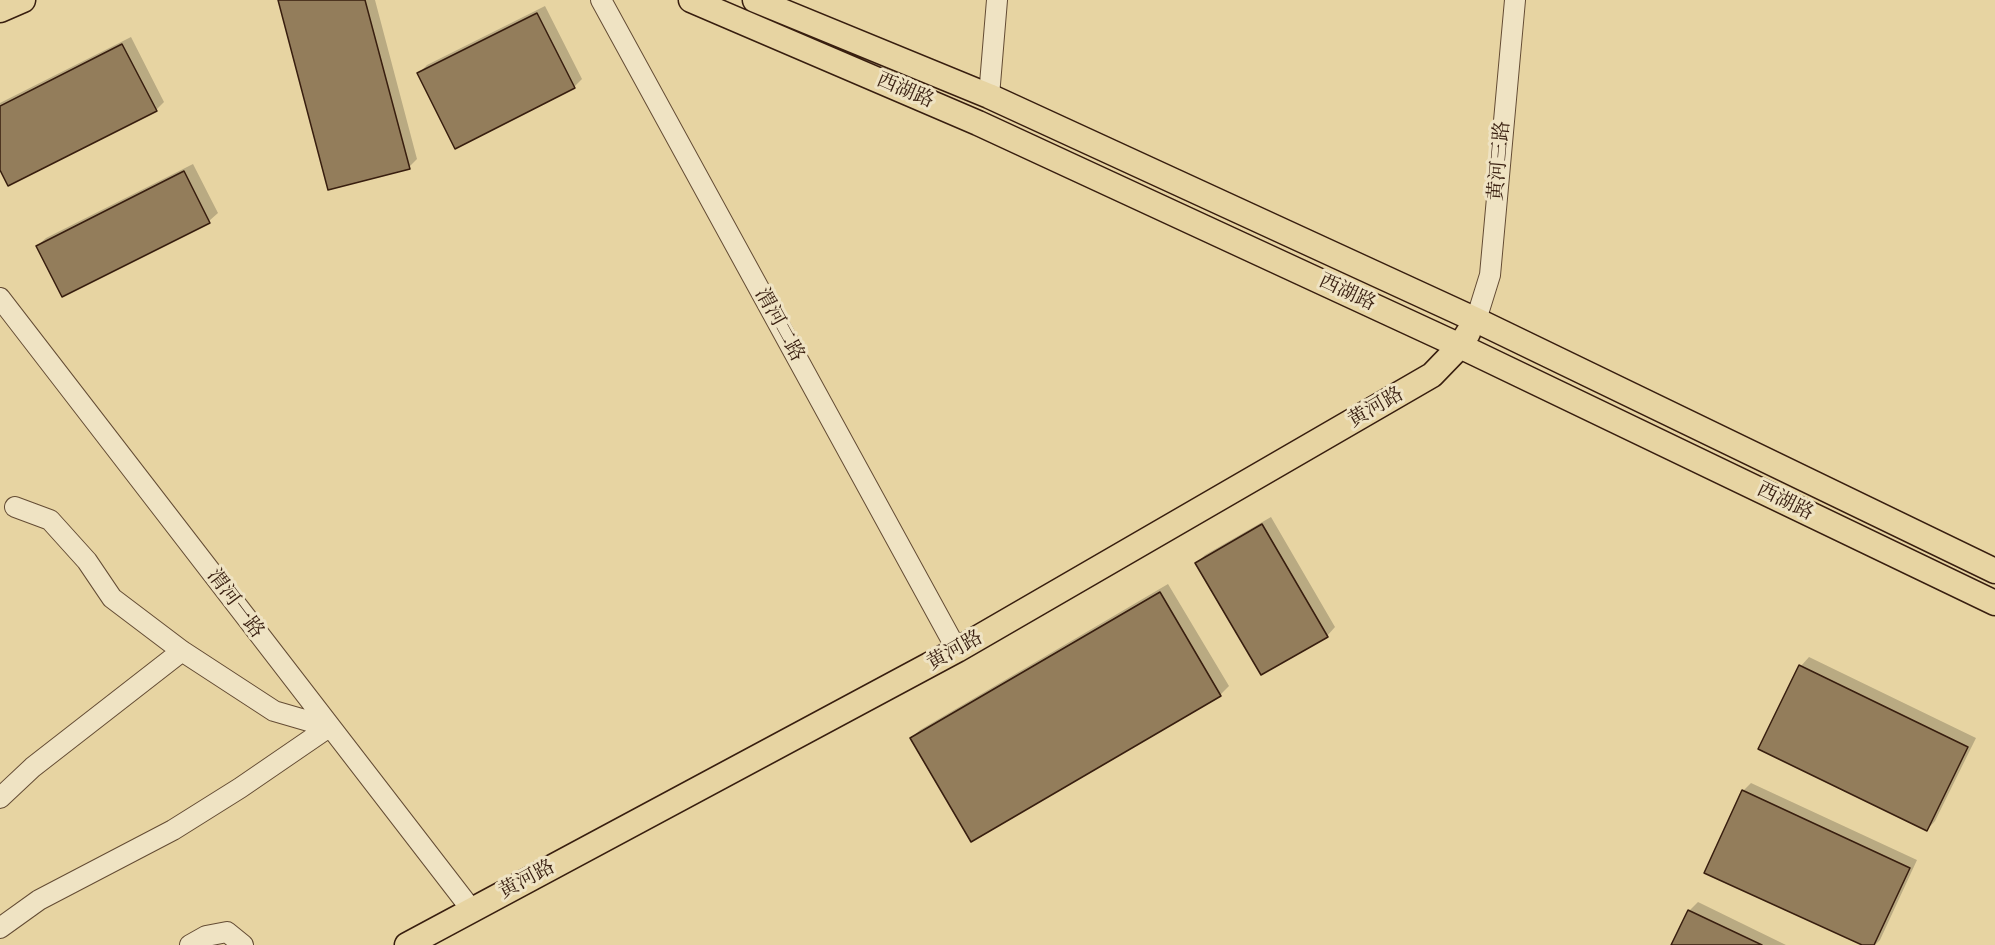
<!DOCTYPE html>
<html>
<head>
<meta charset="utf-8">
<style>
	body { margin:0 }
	canvas { display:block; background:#e7d4a2 }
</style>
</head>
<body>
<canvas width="1995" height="945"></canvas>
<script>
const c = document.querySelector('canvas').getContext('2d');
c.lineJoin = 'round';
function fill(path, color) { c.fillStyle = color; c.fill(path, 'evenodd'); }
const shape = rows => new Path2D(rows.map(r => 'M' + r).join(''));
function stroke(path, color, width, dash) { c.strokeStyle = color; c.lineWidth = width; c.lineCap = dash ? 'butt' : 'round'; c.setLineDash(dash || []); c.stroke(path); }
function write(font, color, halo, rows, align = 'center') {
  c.font = font + ' "Gentium Book Plus","Noto Serif SC",serif'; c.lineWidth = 6; c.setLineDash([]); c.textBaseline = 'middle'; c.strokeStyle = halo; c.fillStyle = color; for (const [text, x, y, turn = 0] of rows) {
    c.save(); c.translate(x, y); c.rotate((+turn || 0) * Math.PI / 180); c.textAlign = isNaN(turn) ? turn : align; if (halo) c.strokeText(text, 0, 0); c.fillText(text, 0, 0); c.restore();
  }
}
fill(shape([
	[279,0,375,0,417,159,409,167],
	[545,6,582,79,574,87,418,74,427,65],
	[131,37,164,102,156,110,0,167,0,103],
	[193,164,218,213,209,221,62,295,37,246,46,238],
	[1271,517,1335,627,1327,636,1197,563,1205,555],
	[1168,584,1229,686,1220,695,972,840,911,738,920,730],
	[1809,657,1976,738,1935,821,1927,830,1760,749,1801,666],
	[1751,783,1917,860,1880,940,1875,945,1865,945,1743,791],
	[1698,902,1786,945,1673,945,1690,910]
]), '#0003');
const building = shape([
	[278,0,365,0,410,169,328,190,278,0],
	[537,13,575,88,455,149,417,73,537,13],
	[122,44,157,111,8,186,0,170,0,106,122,44],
	[184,171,210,223,62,297,36,246,184,171],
	[1262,524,1328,637,1261,675,1195,563,1262,524],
	[1160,592,1221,696,971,842,910,738,1160,592],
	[1799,665,1968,747,1927,831,1758,749,1799,665],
	[1742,790,1910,868,1874,945,1862,945,1704,873,1742,790],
	[1688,910,1762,945,1671,945,1688,910]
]);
fill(building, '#937d5b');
stroke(building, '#381e0f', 1.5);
const minor = shape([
	[601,0,957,650],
	[989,96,997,0],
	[0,298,471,909],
	[1476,320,1490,275,1515,0],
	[15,507,50,520,87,561,112,598,182,651,274,711,329,727],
	[0,798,33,767,182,651],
	[0,928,39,900,173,830,240,788,329,727],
	[190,945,206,936,227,932,243,945]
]);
const major = shape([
	[691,0,978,123,1460,346,1995,603],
	[755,0,989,96,1476,320,1995,571],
	[0,10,23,0],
	[407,945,957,650,1432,375,1460,346,1468,333]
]);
stroke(minor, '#644c34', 22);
stroke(major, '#381e0f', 27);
stroke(minor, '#efe3c3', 20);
stroke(major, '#e7d4a2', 24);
write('20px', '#381e0f', '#efe3c3', [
	["西湖路",905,91,23],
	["黄河三路",1500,161,-85],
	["西湖路",1347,293,25],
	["渭河二路",779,325,61],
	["黄河路",1376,408,-30],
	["西湖路",1785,502,26],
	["渭河一路",235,604,53],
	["黄河路",955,651,-29],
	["黄河路",527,880,-28]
]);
</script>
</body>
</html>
